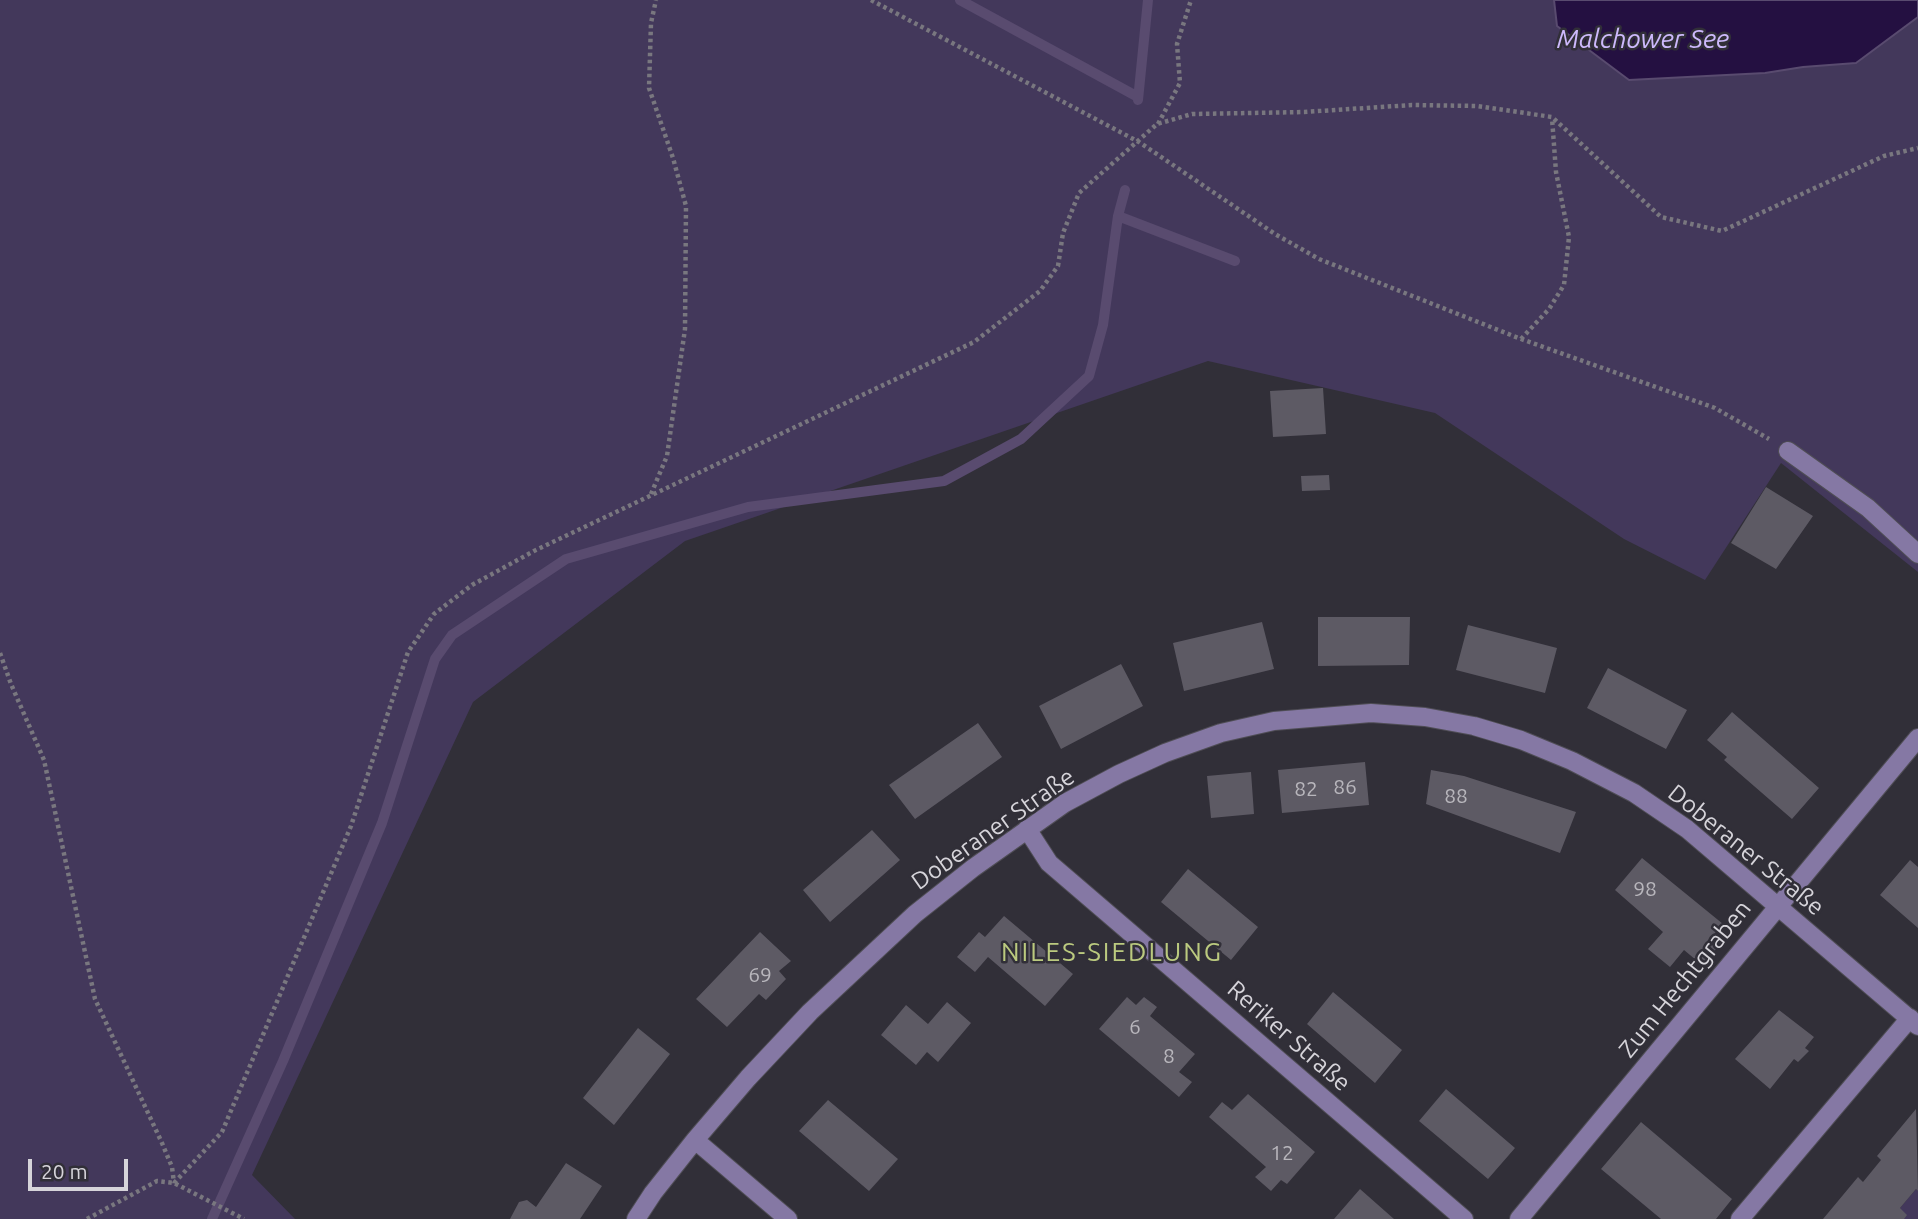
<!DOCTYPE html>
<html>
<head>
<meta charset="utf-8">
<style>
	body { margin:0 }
	#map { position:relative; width:1918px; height:1219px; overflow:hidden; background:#312f38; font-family:Ubuntu,sans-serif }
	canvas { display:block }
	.scale { position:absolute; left:28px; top:1159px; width:100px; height:32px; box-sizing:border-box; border:4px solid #d6d4da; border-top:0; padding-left:9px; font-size:21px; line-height:24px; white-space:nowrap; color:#d6d4da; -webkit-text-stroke:5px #312f38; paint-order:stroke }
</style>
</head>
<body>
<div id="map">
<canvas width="1918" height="1219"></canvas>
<div class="scale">20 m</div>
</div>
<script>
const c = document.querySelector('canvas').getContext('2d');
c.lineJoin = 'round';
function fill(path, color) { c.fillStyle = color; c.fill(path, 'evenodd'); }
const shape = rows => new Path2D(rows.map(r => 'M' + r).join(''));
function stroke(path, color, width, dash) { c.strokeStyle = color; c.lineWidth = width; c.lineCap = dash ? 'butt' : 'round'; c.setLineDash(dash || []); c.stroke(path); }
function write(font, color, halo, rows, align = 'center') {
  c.font = font + ' Ubuntu,sans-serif'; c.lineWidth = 5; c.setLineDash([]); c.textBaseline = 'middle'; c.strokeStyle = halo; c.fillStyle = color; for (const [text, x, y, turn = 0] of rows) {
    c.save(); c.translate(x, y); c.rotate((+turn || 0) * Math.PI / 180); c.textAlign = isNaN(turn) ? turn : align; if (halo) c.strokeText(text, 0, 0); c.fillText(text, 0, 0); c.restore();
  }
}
fill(shape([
	[0,0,1918,0,1918,572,1781,463,1705,580,1624,539,1435,413,1208,361,685,541,473,702,252,1175,295,1219,0,1219],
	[1916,1189,1918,1191,1918,1219,1904,1219,1900,1208]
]), '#43385b');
const water = shape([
	[1554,0,1918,0,1918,17,1856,63,1803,67,1765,73,1629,80,1557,26,1554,0]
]);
fill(water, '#241041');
stroke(water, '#594b6f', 2);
stroke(shape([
	[960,0,1138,97],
	[1138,100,1148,0],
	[1118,216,1235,261],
	[212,1219,283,1061,382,823,435,659,452,635,566,559,748,507,944,481,1021,439,1089,376,1103,325,1118,216,1125,190]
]), '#594b6f', 10);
fill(shape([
	[1323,388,1326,434,1273,437,1270,391],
	[1329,475,1330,490,1302,491,1301,476],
	[1766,487,1813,516,1776,569,1731,543],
	[1318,617,1410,617,1409,665,1318,666],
	[1262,622,1274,669,1184,691,1173,643],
	[1468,625,1557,648,1545,693,1456,670],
	[1121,664,1143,706,1061,749,1039,706],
	[1608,668,1687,710,1666,749,1587,708],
	[1732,712,1819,788,1792,819,1724,760,1727,757,1707,740],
	[978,723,1002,757,915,819,889,785],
	[1365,762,1369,805,1282,813,1278,770],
	[1431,770,1464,776,1576,812,1560,853,1426,804],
	[1251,772,1254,814,1211,818,1207,776],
	[872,830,900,860,830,922,803,890],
	[1642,858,1723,924,1707,942,1717,948,1702,965,1684,950,1670,967,1648,949,1663,932,1615,890],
	[1910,860,1918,867,1918,928,1880,895],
	[1188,869,1258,927,1231,960,1161,902],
	[1004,916,1073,974,1045,1006,988,957,975,972,957,957,979,932,985,937],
	[760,932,791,961,779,971,786,979,766,1000,759,994,727,1027,696,999],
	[1333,992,1402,1050,1375,1083,1307,1024],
	[1127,997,1136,1005,1144,997,1157,1007,1150,1016,1195,1054,1179,1072,1192,1082,1179,1097,1099,1029],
	[947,1002,971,1023,938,1062,927,1052,916,1065,881,1035,906,1005,928,1024],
	[1779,1010,1814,1037,1805,1048,1809,1051,1798,1062,1794,1059,1770,1089,1735,1059],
	[638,1028,670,1054,614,1125,583,1098],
	[1446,1089,1515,1148,1488,1179,1419,1121],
	[1248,1094,1315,1152,1287,1184,1281,1180,1271,1191,1255,1177,1266,1167,1209,1117,1222,1102,1232,1110],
	[828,1100,898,1159,869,1191,799,1131],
	[1916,1109,1918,1191,1916,1189,1900,1208,1907,1215,1904,1219,1823,1219,1858,1177,1863,1182,1881,1160,1877,1156],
	[1641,1122,1732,1199,1716,1219,1661,1219,1601,1169],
	[566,1163,602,1186,580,1219,510,1219,519,1202,527,1200,536,1207],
	[1360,1189,1394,1219,1334,1219]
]), '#5d5a64');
const minor = shape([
	[1788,451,1868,508,1918,554],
	[1027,829,1049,863,1464,1219],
	[695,1140,788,1219],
	[636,1219,653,1193,695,1140,748,1078,810,1012,915,914,973,868,1065,803,1119,774,1165,753,1221,733,1274,721,1371,713,1425,717,1474,726,1521,740,1572,761,1634,793,1687,829,1918,1026],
	[1519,1219,1918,738],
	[1740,1219,1910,1018]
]);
stroke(minor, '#4f4d55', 20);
stroke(shape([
	[871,0,1139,142,1275,234,1319,259,1521,339,1715,408,1769,439],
	[1158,124,1180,83,1177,44,1191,0],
	[1521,339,1549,309,1564,285,1569,237,1556,172,1552,118],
	[651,494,667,456,685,329,686,206,673,158,649,88,651,23,656,0],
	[0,653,11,684,44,760,95,999,162,1143,172,1167,174,1183],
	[174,1183,222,1132,351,826,408,652,434,614,472,585,534,551,974,342,1040,291,1058,266,1063,233,1079,193,1157,124,1192,114,1304,112,1412,105,1477,106,1552,117,1661,217,1722,231,1884,156,1918,148],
	[87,1219,157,1181,174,1183,244,1219]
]), '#79777f', 4.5, [3.5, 3.5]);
stroke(minor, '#8578a4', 18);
write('21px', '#b8b6bc', null, [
	["86",1345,787],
	["82",1306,789],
	["88",1456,796],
	["98",1645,889],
	["69",760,975],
	["6",1135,1027],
	["8",1169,1056],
	["12",1282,1153]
]);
write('24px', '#d6d4da', '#312f38', [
	["Doberaner Straße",993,829,-35],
	["Doberaner Straße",1746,850,39],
	["Zum Hechtgraben",1685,979,-51],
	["Reriker Straße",1289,1036,41]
]);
write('italic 26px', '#cdb9fc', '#312f38', [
	["Malchower See",1643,39]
]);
c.letterSpacing = '2px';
write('26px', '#bbca7f', '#312f38', [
	["NILES-SIEDLUNG",1112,952]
]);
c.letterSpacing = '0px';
</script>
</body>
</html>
